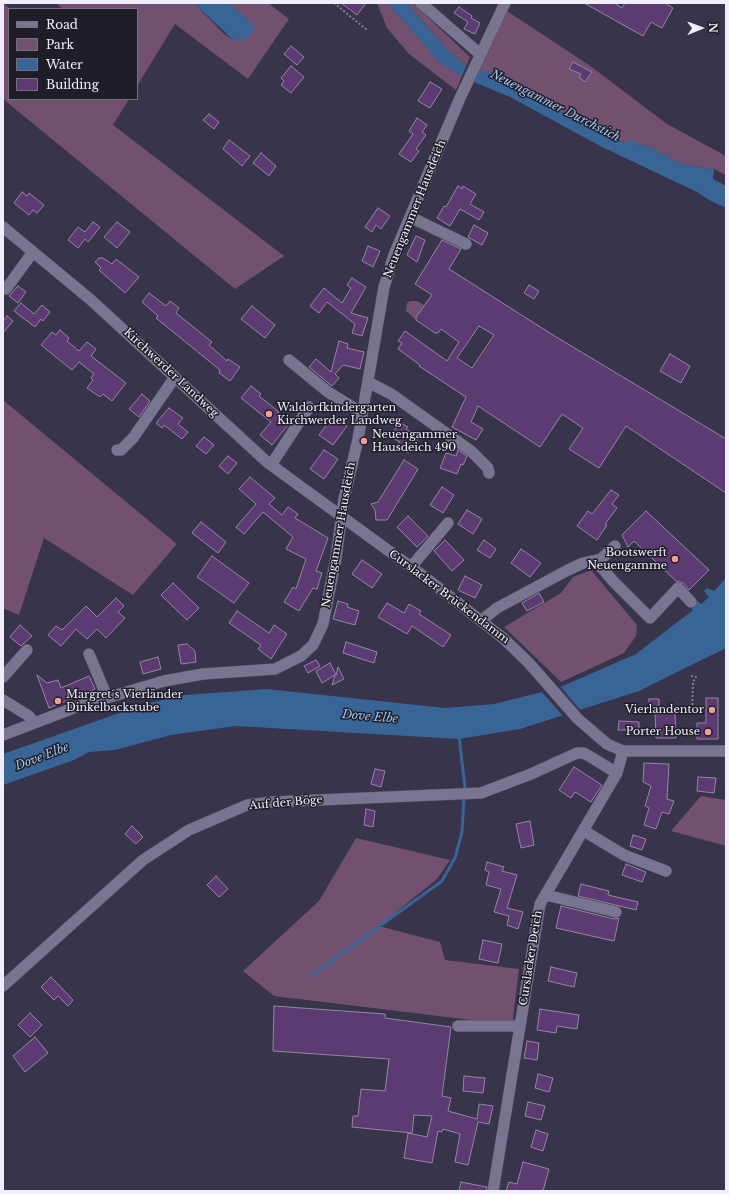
<!DOCTYPE html>
<html>
<head>
<meta charset="utf-8">
<style>
	body { margin:0 }
	#map { position:relative; width:729px; height:1194px; overflow:hidden; background:#37344b; font-family:"Libre Baskerville",serif }
	canvas { display:block }
	.frame { position:absolute; inset:0; border:4px solid #f0eefd; pointer-events:none }
	.legend { position:absolute; left:8px; top:8px; width:130px; height:92px; box-sizing:border-box; background:#1f1d28; border:1px solid #73717d; margin:0; padding:5px 7px; list-style:none; font-size:12px; color:#f0eefd }
	.legend li { display:flex; align-items:center; gap:8px; height:20px }
	.legend b { width:20px; border:1px solid #73717d }
	.north { position:absolute; left:681px; top:8px; width:40px; height:40px; -webkit-text-stroke:3px #1f1d28; paint-order:stroke; rotate:89deg; font-size:11px; font-weight:700; line-height:16px; text-align:center; color:#f0eefd }
	.north::after { content:''; display:block; margin:auto; width:14px; height:18px; background:#f0eefd; clip-path:polygon(50% 0,100% 100%,50% 72%,0 100%) }
</style>
</head>
<body>
<div id="map">
<canvas width="729" height="1194"></canvas>
<div class="frame"></div>
<ul class="legend">
<li><b style="height:5px;background:#797590"></b>Road</li>
<li><b style="height:11px;background:#725170"></b>Park</li>
<li><b style="height:11px;background:#396496"></b>Water</li>
<li><b style="height:11px;background:#5b3b71"></b>Building</li>
</ul>
<div class="north">N</div>
</div>
<script>
const c = document.querySelector('canvas').getContext('2d');
c.lineJoin = 'round';
function fill(path, color) { c.fillStyle = color; c.fill(path, 'evenodd'); }
const shape = rows => new Path2D(rows.map(r => 'M' + r).join(''));
function stroke(path, color, width, dash) { c.strokeStyle = color; c.lineWidth = width; c.lineCap = dash ? 'butt' : 'round'; c.setLineDash(dash || []); c.stroke(path); }
function write(font, color, halo, rows, align = 'center') {
  c.font = font + ' "Libre Baskerville",serif'; c.lineWidth = 3; c.setLineDash([]); c.textBaseline = 'middle'; c.strokeStyle = halo; c.fillStyle = color; for (const [text, x, y, turn = 0] of rows) {
    c.save(); c.translate(x, y); c.rotate((+turn || 0) * Math.PI / 180); c.textAlign = isNaN(turn) ? turn : align; if (halo) c.strokeText(text, 0, 0); c.fillText(text, 0, 0); c.restore();
  }
}
fill(shape([
	[3,3,10,9,9,99,129,99,113,125,284,256,235,289,3,99],
	[56,3,194,3,224,34,233,40,240,40,253,30,253,25,229,3,268,3,289,19,248,79,175,24,137,86,137,9,63,9],
	[377,3,388,3,440,63,462,76,456,90,409,54,387,28],
	[407,3,413,3,470,57,466,66,447,50],
	[507,11,589,65,667,124,726,156,726,175,714,169,684,165,650,147,637,144,632,141,624,143,581,122,577,116,571,117,510,88,505,80,479,70],
	[410,301,417,301,424,305,415,319,406,311,407,303],
	[3,400,177,544,133,595,44,538,19,615,3,608],
	[591,570,637,625,636,636,624,653,561,682,504,627,561,593,573,577],
	[701,796,726,800,726,846,671,831],
	[356,838,450,860,437,879,379,926,440,942,445,960,519,969,512,1027,463,1019,274,996,243,971,319,901]
]), '#725170');
fill(shape([
	[194,3,229,3,253,25,253,30,249,37,240,40,233,40],
	[388,3,407,3,447,50,466,66,462,76,440,63],
	[479,70,494,72,505,80,510,88,571,117,577,116,581,122,624,143,632,140,637,144,650,147,684,165,714,169,713,179,726,186,726,208,709,200,697,192,602,147,510,97,474,82],
	[726,578,726,648,639,691,520,729,459,739,236,726,171,735,115,750,89,752,74,760,3,785,3,754,145,704,185,695,267,689,445,708,494,704,558,688,636,654,693,610,689,605,695,599,701,604,709,597,704,591,707,588,714,591]
]), '#396496');
fill(shape([
	[559,685,582,712,564,717,540,690]
]), '#37344b');
stroke(shape([
	[459,736,465,788],
	[312,975,442,881,455,858,462,832,464,799]
]), '#396496', 3);
const building = shape([
	[341,3,366,3,357,15,341,3],
	[584,3,614,3,622,8,625,3,665,3,673,8,662,28,651,22,643,36,584,3],
	[459,7,472,16,471,18,480,23,475,34,464,29,468,22,454,13,459,7],
	[291,46,304,57,297,65,284,54,291,46],
	[573,62,592,72,585,82,579,77,581,74,569,69,573,62],
	[291,66,304,77,291,93,281,85,284,81,281,78,291,66],
	[430,82,442,89,430,108,418,101,430,82],
	[209,114,219,122,214,129,203,120,209,114],
	[417,118,427,125,422,132,426,135,416,149,419,151,411,162,399,154,413,134,409,131,417,118],
	[229,140,250,156,242,166,223,149,229,140],
	[261,153,276,166,269,176,253,163,261,153],
	[458,186,462,189,463,186,476,194,470,204,484,212,479,220,460,209,450,226,437,218,444,206,446,207,458,186],
	[22,192,27,196,29,193,44,205,37,213,33,210,29,215,14,203,22,192],
	[378,208,390,216,381,229,376,225,372,232,365,227,378,208],
	[93,222,100,227,88,242,85,239,78,248,68,240,78,227,85,232,93,222],
	[117,222,130,232,117,248,104,237,117,222],
	[474,225,488,233,482,245,468,237,474,225],
	[416,236,425,240,417,262,407,255,416,236],
	[442,240,461,249,449,269,553,335,726,439,726,493,626,426,599,468,569,449,583,428,562,414,540,447,478,406,471,422,483,429,476,440,452,427,466,397,419,366,420,365,398,349,402,343,398,341,405,331,447,361,459,342,441,329,438,333,435,333,416,320,416,317,432,295,415,284,442,240],
	[479,326,494,335,472,368,457,358,479,326],
	[368,246,380,251,373,267,362,261,368,246],
	[99,258,103,258,112,264,116,259,139,277,125,293,99,270,101,268,95,262,99,258],
	[352,278,366,287,351,313,368,318,362,336,352,333,355,324,327,302,319,313,310,306,324,288,342,303,351,288,347,285,352,278],
	[529,285,539,291,534,299,524,293,529,285],
	[18,286,26,292,18,303,9,296,18,286],
	[149,293,166,306,170,301,179,308,176,313,212,342,209,345,227,361,228,359,240,367,230,381,219,373,220,370,156,318,158,316,142,302,149,293],
	[21,303,34,314,42,305,50,312,43,321,41,319,35,327,14,311,21,303],
	[252,306,275,325,265,338,241,319,252,306],
	[7,316,13,321,3,333,3,321,7,316],
	[60,330,69,338,67,341,79,351,87,342,96,349,91,356,126,383,112,401,103,394,100,397,87,388,93,380,91,378,94,374,79,362,72,370,41,345,52,332,56,335,60,330],
	[339,341,348,344,347,348,364,352,360,369,343,365,335,374,339,378,332,386,309,367,316,359,331,372,339,341],
	[670,354,690,366,681,383,660,371,670,354],
	[251,386,261,394,259,396,279,412,276,416,288,425,272,445,260,435,271,422,241,398,251,386],
	[142,394,150,401,139,417,129,409,142,394],
	[169,408,183,418,178,424,188,432,182,439,164,425,162,428,156,423,169,408],
	[333,416,347,426,333,445,319,435,333,416],
	[399,422,408,427,406,429,419,438,408,453,397,446,400,442,391,437,399,422],
	[204,437,214,445,206,454,196,446,204,437],
	[324,450,338,459,324,479,310,469,324,450],
	[458,450,467,456,463,465,461,464,457,474,440,468,446,453,456,456,458,450],
	[228,456,237,463,228,474,219,466,228,456],
	[404,460,418,469,387,520,376,520,375,510,371,504,378,502,404,460],
	[250,477,275,498,269,504,282,515,288,507,298,514,295,518,328,538,316,571,322,573,317,589,313,588,299,611,284,602,293,587,296,589,306,559,286,549,293,537,263,512,244,534,236,527,256,504,239,489,250,477],
	[442,487,454,495,443,513,430,505,442,487],
	[611,490,619,495,612,504,617,508,605,524,607,525,597,540,577,526,588,511,592,514,611,490],
	[467,510,482,519,473,534,458,524,467,510],
	[646,511,709,570,689,590,683,583,676,581,634,541,628,547,622,535,646,511],
	[408,516,428,536,417,547,397,527,408,516],
	[201,522,226,542,218,553,192,533,201,522],
	[445,540,464,560,452,571,434,551,445,540],
	[484,540,496,549,490,558,477,550,484,540],
	[521,549,541,563,530,577,511,563,521,549],
	[212,556,249,583,234,603,197,577,212,556],
	[362,560,382,574,372,588,352,574,362,560],
	[465,576,482,585,475,598,458,590,465,576],
	[173,583,199,608,187,620,161,595,173,583],
	[539,593,544,602,527,611,522,603,539,593],
	[116,598,124,606,118,612,125,618,106,638,97,629,87,639,76,629,61,646,48,635,56,626,62,630,86,606,97,617,116,598],
	[338,601,348,604,347,607,359,611,355,625,333,619,338,601],
	[387,603,404,613,409,604,421,611,419,614,451,635,443,647,412,626,407,634,378,617,387,603],
	[237,611,269,633,274,625,287,634,271,659,258,649,261,645,229,623,237,611],
	[20,625,32,636,21,646,10,637,20,625],
	[346,642,377,652,374,663,343,653,346,642],
	[187,644,195,651,196,662,181,664,178,645,187,644],
	[158,657,161,669,143,674,140,662,158,657],
	[316,660,320,666,308,673,304,666,316,660],
	[330,663,336,675,338,667,344,679,332,685,335,675,322,683,316,671,330,663],
	[37,675,47,683,58,680,61,688,89,676,95,689,49,708,37,675],
	[706,698,718,698,718,739,697,739,697,723,706,723,706,698],
	[649,699,659,699,659,709,649,709,649,699],
	[675,713,676,738,656,738,655,714,675,713],
	[619,721,639,722,639,730,618,730,619,721],
	[644,763,669,764,667,799,674,801,669,814,662,812,656,829,644,825,649,808,645,806,651,786,643,782,644,763],
	[574,767,602,785,591,802,575,792,571,798,559,790,574,767],
	[375,769,385,771,381,787,371,784,375,769],
	[698,777,716,778,714,793,697,791,698,777],
	[366,809,375,811,373,827,364,825,366,809],
	[530,821,534,845,521,848,516,824,530,821],
	[132,826,143,837,136,844,125,834,132,826],
	[633,835,646,839,642,850,630,846,633,835],
	[487,862,504,867,502,871,517,875,507,908,523,912,518,929,507,925,509,916,494,912,501,889,486,885,489,872,485,870,487,862],
	[626,864,646,872,642,882,622,875,626,864],
	[216,876,228,889,219,897,207,885,216,876],
	[581,884,609,891,608,895,638,902,636,910,578,896,581,884],
	[561,906,614,919,619,918,614,941,556,928,561,906],
	[483,940,502,944,498,963,479,959,483,940],
	[551,967,577,973,574,987,548,981,551,967],
	[51,977,73,1000,68,1006,58,996,54,1000,41,987,51,977],
	[274,1006,385,1014,385,1018,451,1027,442,1096,451,1098,448,1111,477,1119,479,1104,493,1106,489,1124,478,1122,468,1165,455,1162,460,1134,443,1129,442,1132,438,1131,432,1163,404,1158,408,1133,427,1137,432,1116,414,1115,412,1133,352,1127,353,1116,358,1116,361,1089,385,1091,389,1059,273,1051,274,1006],
	[540,1009,579,1015,577,1029,557,1026,556,1033,537,1030,540,1009],
	[30,1013,42,1025,30,1037,18,1025,30,1013],
	[35,1037,48,1053,25,1072,13,1056,35,1037],
	[527,1041,539,1043,537,1060,524,1058,527,1041],
	[538,1074,553,1078,549,1092,535,1088,538,1074],
	[464,1076,485,1078,483,1093,463,1091,464,1076],
	[528,1102,545,1106,541,1120,525,1116,528,1102],
	[536,1130,548,1134,543,1151,531,1147,536,1130],
	[523,1162,549,1169,543,1191,506,1191,509,1182,517,1184,523,1162],
	[461,1182,487,1187,486,1191,459,1191,461,1182]
]);
fill(building, '#5b3b71');
stroke(building, '#9587a1', 1);
const minor = shape([
	[421,3,480,54],
	[410,217,466,244],
	[3,227,91,300,267,462,426,578,503,638,528,662,578,719,607,744,623,751,726,751],
	[6,289,33,252],
	[289,360,328,392,362,413],
	[368,382,391,394,471,451,488,468,489,473],
	[117,450,121,450,133,438,175,377],
	[271,465,309,407],
	[596,561,613,581,650,618,678,588,691,602],
	[411,567,448,523],
	[482,620,497,608,568,570,583,563,601,559,615,546],
	[89,654,107,697],
	[3,677,27,650],
	[3,700,29,716,34,723],
	[3,735,79,706,164,681,203,674,275,669,301,656,313,645,323,624,336,558,344,499,358,439,384,287,394,255,460,98,505,3],
	[584,831,624,855,666,871],
	[546,895,616,912],
	[3,986,143,860,189,830,247,805,272,802,481,793,531,774,577,753,584,753,617,773],
	[458,1026,520,1026],
	[493,1191,540,904,617,773,623,751]
]);
stroke(minor, '#555265', 12);
stroke(shape([
	[334,3,367,30],
	[691,676,696,677,693,682,692,713]
]), '#807e92', 2, [2, 2]);
stroke(minor, '#797590', 11);
for (const [x, y, r, color] of [
	[269,414,4,"#f59c94"],
	[364,441,4,"#f59c94"],
	[675,559,4,"#f59c94"],
	[58,701,4,"#f59c94"],
	[712,710,4,"#f59c94"],
	[708,732,4,"#f59c94"]
]) { const dot = new Path2D(); dot.arc(x, y, r, 0, 2 * Math.PI); c.fillStyle = color; c.fill(dot); stroke(dot, '#1f1d28', 1.5); }
write('11px', '#f0eefd', '#1f1d28', [
	["Neuengammer Hausdeich",415,209,-68],
	["Kirchwerder Landweg",171,373,43],
	["Neuengammer Hausdeich",339,535,-80],
	["Curslacker Brückendamm",449,597,37],
	["Auf der Böge",286,803,-5],
	["Curslacker Deich",531,958,-81]
]);
write('11px', '#f0eefd', '#1f1d28', [
	["Waldorfkindergarten",277,408],
	["Kirchwerder Landweg",277,421],
	["Neuengammer",372,435],
	["Hausdeich 490",372,448],
	["Bootswerft",667,553,"right"],
	["Neuengamme",667,566,"right"],
	["Margret´s Vierländer",66,695],
	["Dinkelbackstube",66,708],
	["Vierlandentor",704,710,"right"],
	["Porter House",700,732,"right"]
], 'left');
write('italic 12px', '#9fc4f0', '#1f1d28', [
	["Neuengammer Durchstich",555,106,27],
	["Dove Elbe",370,717,5],
	["Dove Elbe",42,757,-21]
]);
</script>
</body>
</html>
